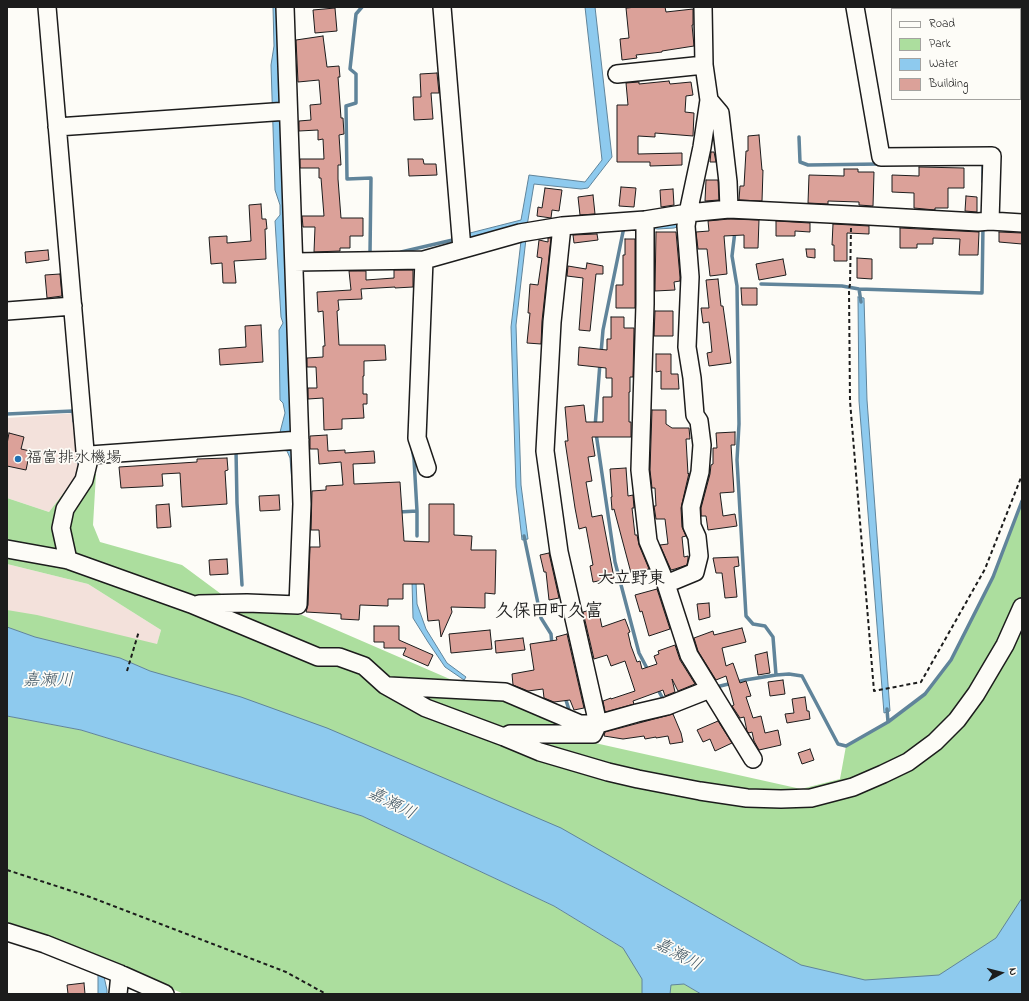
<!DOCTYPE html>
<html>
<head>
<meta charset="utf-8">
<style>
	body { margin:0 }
	#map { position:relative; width:1029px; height:1001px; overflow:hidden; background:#fdfcf7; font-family:"Indie Flower",sans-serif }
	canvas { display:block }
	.frame { position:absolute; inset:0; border:8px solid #1c1c1c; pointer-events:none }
	.legend { position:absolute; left:891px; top:8px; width:130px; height:92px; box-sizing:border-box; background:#fdfcf7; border:1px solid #a3a29f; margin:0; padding:5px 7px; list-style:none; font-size:12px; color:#1c1c1c }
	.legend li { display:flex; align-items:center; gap:8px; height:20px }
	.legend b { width:20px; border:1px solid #a3a29f }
	.north { position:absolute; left:981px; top:953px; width:40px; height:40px; -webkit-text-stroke:3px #fdfcf7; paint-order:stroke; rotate:83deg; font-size:11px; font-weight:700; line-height:16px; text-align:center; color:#1c1c1c }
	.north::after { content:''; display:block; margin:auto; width:14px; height:18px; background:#1c1c1c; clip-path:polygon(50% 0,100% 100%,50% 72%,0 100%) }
</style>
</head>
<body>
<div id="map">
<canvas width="1029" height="1001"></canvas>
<div class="frame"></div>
<ul class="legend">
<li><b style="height:5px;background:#fdfcf7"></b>Road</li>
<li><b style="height:11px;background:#acde9e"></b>Park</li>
<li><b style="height:11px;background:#8ecaee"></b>Water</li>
<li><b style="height:11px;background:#dba199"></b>Building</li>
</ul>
<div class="north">N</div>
</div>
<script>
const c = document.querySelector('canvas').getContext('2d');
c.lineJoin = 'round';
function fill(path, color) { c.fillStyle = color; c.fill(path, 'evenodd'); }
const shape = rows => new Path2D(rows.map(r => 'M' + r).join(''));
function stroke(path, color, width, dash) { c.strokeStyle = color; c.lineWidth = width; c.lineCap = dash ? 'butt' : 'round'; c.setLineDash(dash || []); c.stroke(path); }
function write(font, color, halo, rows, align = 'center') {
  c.font = font + ' "Indie Flower","Klee One",sans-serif'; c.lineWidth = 3.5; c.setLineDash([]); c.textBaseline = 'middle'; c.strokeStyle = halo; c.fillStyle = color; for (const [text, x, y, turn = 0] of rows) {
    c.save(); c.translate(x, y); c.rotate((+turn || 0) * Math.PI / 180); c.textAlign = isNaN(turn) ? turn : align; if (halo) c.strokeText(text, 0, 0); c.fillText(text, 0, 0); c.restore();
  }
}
fill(shape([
	[76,413,82,465,76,477,49,512,7,498,7,485,8,478,7,476,7,418],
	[7,564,88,584,161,630,150,671,7,668]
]), '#f3e1db');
fill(shape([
	[96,474,93,525,100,542,182,565,244,611,302,615,482,693,573,725,577,739,801,789,840,779,846,746,888,722,925,694,951,660,993,577,1022,501,1022,943,1008,969,840,994,150,671,120,658,35,637,7,627,7,610,37,615,157,644,161,630,88,584,7,564,7,498,49,512,76,477],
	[7,716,81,730,362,816,554,906,623,948,642,964,648,994,184,994,58,941,7,925],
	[659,980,684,984,701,994,658,994]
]), '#acde9e');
const water = shape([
	[273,7,280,7,291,434,279,436,285,413,283,403,280,400,279,330,283,323,281,317,275,221,280,215,280,205,275,190,271,65,274,46,273,7],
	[585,7,595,7,612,157,588,188,581,189,534,184,527,226,521,224,467,239,466,234,521,220,529,175,585,182,602,160,585,7],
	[700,219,674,228,658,229,636,226,700,219],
	[526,239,516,325,521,485,528,539,522,540,516,487,511,327,521,241,526,239],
	[858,297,864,298,867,400,890,711,884,713,859,401,858,297],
	[292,446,294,508,290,458,287,451,275,449,292,446],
	[412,581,416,582,417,604,426,629,447,663,466,677,464,680,445,667,428,642,413,618,412,581],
	[7,627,35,637,120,658,150,671,241,697,327,728,561,828,801,965,865,980,939,975,996,938,1022,898,1022,994,701,994,684,984,671,985,670,994,642,994,642,979,623,948,554,906,362,816,81,730,7,716,7,627],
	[43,952,103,972,107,990,107,994,98,994,98,975,43,952]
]);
fill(water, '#8ecaee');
stroke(water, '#60849a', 1);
stroke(shape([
	[362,7,356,14,350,69,356,74,356,103,346,106,347,179,371,178,370,253,373,253],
	[799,137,800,162,808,165,880,164],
	[982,161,983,161,983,182],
	[735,231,732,256,737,286,739,424,737,460,746,616,753,624,765,626,773,637,776,675],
	[401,252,457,239],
	[761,284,842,286,859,289,982,293,983,226],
	[859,289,861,302],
	[601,353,603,330,624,227],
	[7,414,73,411,74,421],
	[595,427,600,363],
	[596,433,615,562,639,653,649,672],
	[236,450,237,503,242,585],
	[78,452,79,463],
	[417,511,417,536],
	[399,512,417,511,414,459,412,448],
	[524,536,541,618,551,634,552,645],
	[716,687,745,680,776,675,789,674,802,676,838,744,846,746,888,722,925,694,951,660,993,577,1022,501],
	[657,688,662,697],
	[565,697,570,713],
	[887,709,888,722]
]), '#60849a', 3.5);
const building = shape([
	[637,7,665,7,666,12,693,9,693,25,692,25,694,46,662,51,662,52,636,55,637,58,622,60,620,39,629,38,626,8,637,7],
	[335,8,337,31,315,33,313,10,335,8],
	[323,36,327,67,339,66,340,77,338,77,341,118,343,118,344,134,339,135,341,165,338,165,338,179,341,218,363,218,363,236,350,236,350,248,340,248,340,251,314,252,315,227,303,227,302,216,324,216,321,178,319,178,319,168,300,168,300,159,324,159,323,139,318,140,318,130,299,131,299,121,311,120,310,105,321,104,319,80,298,82,296,40,323,36],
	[437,73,439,93,431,93,433,119,414,120,413,97,421,97,420,74,437,73],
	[669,81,670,84,691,82,693,95,686,96,685,112,694,113,693,136,655,133,655,137,638,136,638,154,682,153,682,165,650,166,650,162,617,162,617,105,628,105,626,83,639,82,639,84,669,81],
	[759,135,762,170,763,170,762,201,739,200,740,186,744,186,746,151,748,151,748,136,759,135],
	[711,152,714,152,716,162,710,162,711,152],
	[408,159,423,159,424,164,436,164,437,175,409,176,408,159],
	[919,167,964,168,964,188,948,188,948,208,935,208,935,210,914,208,914,193,892,192,892,175,919,176,919,167],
	[844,169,858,169,858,172,874,172,873,206,859,205,859,202,828,201,828,204,808,203,809,175,844,176,844,169],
	[706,180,718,180,719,200,705,201,706,180],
	[621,187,636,188,634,207,619,206,621,187],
	[545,188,562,190,559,211,552,210,551,218,537,216,538,207,542,208,545,188],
	[673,189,674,205,661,207,660,190,673,189],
	[593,195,595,214,580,215,578,197,593,195],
	[966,196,977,197,977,212,965,211,966,196],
	[261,204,262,219,266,219,267,229,265,229,266,259,234,261,236,283,223,283,222,263,211,264,209,237,227,236,227,243,251,241,249,205,261,204],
	[729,219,759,220,758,248,744,248,744,235,724,236,727,274,710,276,707,249,698,249,696,232,709,231,708,221,729,219],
	[776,221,810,223,810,232,795,231,795,236,776,236,776,221],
	[833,224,869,226,869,234,847,233,847,261,834,261,834,245,832,245,833,224],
	[900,228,979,232,978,255,959,255,960,239,933,238,933,244,917,244,917,248,900,248,900,228],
	[656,232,676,232,680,277,680,281,674,282,675,290,655,291,656,232],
	[999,232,1022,233,1022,244,999,242,999,232],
	[597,234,598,240,574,243,573,235,597,234],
	[548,238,551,238,542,321,541,344,527,343,530,313,528,313,530,284,538,285,542,258,537,257,539,240,548,242,548,238],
	[625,239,635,239,635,308,616,308,616,285,623,285,623,255,625,255,625,239],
	[806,249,815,249,815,258,807,257,806,249],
	[48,250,49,260,26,263,25,252,48,250],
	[857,258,872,259,872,279,857,278,857,258],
	[783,259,786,275,759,280,756,264,783,259],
	[587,263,603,266,603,274,596,274,590,331,579,330,583,278,567,276,568,266,586,269,587,263],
	[394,270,413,270,413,287,395,288,395,287,361,289,362,299,338,300,339,310,337,311,339,345,385,345,386,360,364,361,364,376,363,376,363,394,367,394,367,404,363,404,364,418,342,419,342,429,324,430,323,398,308,399,308,388,317,388,316,367,307,367,307,358,323,357,323,346,325,346,323,311,318,312,317,292,351,290,349,271,366,271,366,280,394,278,394,270],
	[60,274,62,296,47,298,45,275,60,274],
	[718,279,721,306,723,306,731,363,709,366,707,353,712,352,709,322,703,323,701,308,709,308,706,280,718,279],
	[741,288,757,288,757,305,742,305,741,288],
	[655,311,673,311,673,336,654,336,655,311],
	[611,317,624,317,624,328,634,328,633,377,630,377,630,392,629,392,629,422,631,422,631,437,592,437,595,456,588,457,592,481,586,482,592,517,602,515,614,578,593,582,590,566,593,565,586,527,579,529,575,508,565,441,568,441,565,407,584,405,586,422,603,422,603,397,612,397,612,378,606,378,606,368,578,365,579,347,607,350,607,339,611,339,611,317],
	[261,325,263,362,220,365,219,349,246,347,245,326,261,325],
	[656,354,671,354,671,374,678,374,679,389,661,389,661,371,656,372,656,354],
	[652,410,666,410,666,424,672,428,689,428,690,439,686,439,688,474,689,473,681,508,682,527,686,536,682,537,684,557,688,556,688,559,687,565,675,569,671,570,660,545,668,544,665,519,656,519,654,506,656,506,655,488,652,488,650,470,652,410],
	[735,432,735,445,731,445,734,492,720,493,723,516,735,514,737,526,708,530,706,516,701,516,701,508,710,474,711,465,713,464,713,448,717,448,716,433,735,432],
	[9,433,24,437,21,449,30,451,26,470,7,466,7,444,9,433],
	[327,435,328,451,345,450,345,453,374,451,375,463,353,464,354,484,400,482,404,541,429,542,429,504,454,504,454,535,472,536,471,550,496,550,495,594,485,593,485,608,451,607,452,612,441,637,439,620,428,621,424,584,403,584,403,599,388,599,388,606,360,605,359,620,341,619,341,614,306,612,308,605,310,547,320,547,319,530,311,530,312,491,326,490,326,486,343,485,341,462,319,464,318,449,310,449,310,436,327,435],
	[227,458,228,470,225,471,227,504,182,507,180,473,162,474,163,486,121,488,119,467,197,462,197,459,227,458],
	[626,468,628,496,633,495,634,508,632,508,635,535,637,535,639,545,649,569,631,573,614,509,612,510,611,497,612,497,610,469,626,468],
	[279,495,280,510,260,511,259,496,279,495],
	[169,504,171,527,157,528,156,505,169,504],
	[549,553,559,598,549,600,546,572,544,572,540,555,549,553],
	[738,557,739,566,734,567,737,597,725,598,722,573,716,573,713,558,738,557],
	[227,559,228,574,210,575,209,560,227,559],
	[657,589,670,629,649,636,642,611,640,612,635,595,657,589],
	[709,603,710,617,699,620,697,604,709,603],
	[598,608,602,627,625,619,630,632,628,633,631,646,637,662,640,661,642,669,657,664,654,656,659,654,658,651,675,645,680,660,695,684,678,691,672,679,675,692,665,696,663,690,633,701,634,704,605,712,603,701,611,698,611,699,635,691,625,661,611,666,607,655,594,659,583,612,598,608],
	[374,626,399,626,399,640,433,655,428,666,403,655,406,648,384,648,384,642,374,642,374,626],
	[742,628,746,642,722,648,726,666,733,663,740,683,746,681,751,696,746,697,753,718,761,716,765,733,778,730,781,745,759,750,754,741,752,732,749,733,747,731,744,717,740,718,732,706,734,705,726,676,716,680,698,651,694,638,713,631,714,635,742,628],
	[490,630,492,649,451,653,449,634,490,630],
	[567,634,584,708,574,710,570,700,554,702,544,698,543,689,528,691,513,685,512,674,534,670,530,644,557,640,556,637,567,634],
	[523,638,525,650,496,653,495,641,523,638],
	[767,652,770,673,758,675,755,655,767,652],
	[783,680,785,694,770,696,768,682,783,680],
	[805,697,807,711,809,711,810,719,787,723,785,714,794,713,792,699,805,697],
	[673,714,681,733,683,742,670,744,668,736,656,738,656,737,645,739,644,736,623,739,604,736,605,732,673,714],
	[718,721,732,743,715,751,710,739,703,742,697,730,718,721],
	[810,749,814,760,802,764,798,753,810,749],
	[84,983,85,994,68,994,67,985,84,983]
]);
fill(building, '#dba199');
stroke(building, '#1c1c1c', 1);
const minor = shape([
	[47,7,85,451,90,455,300,440],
	[442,7,462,249],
	[855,7,881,157,992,156,990,221],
	[617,74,704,65],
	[709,100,720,113,728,182,729,209],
	[57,127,288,111],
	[645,220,645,304,640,470,648,541,666,584,689,655,753,759],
	[424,260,417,438,427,468],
	[294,262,424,260,520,233,562,226,645,220,688,213,729,209,851,215,978,222,990,221,1022,223],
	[7,311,73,306],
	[7,549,68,560,191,604,318,657,339,657,364,666,385,685,426,708,504,737,540,752,608,772,638,779,700,791,747,798,781,799,811,798,853,787,883,774,908,762,935,742,957,720,976,694,1005,645,1022,607],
	[68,560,61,528,65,509,84,480,90,455],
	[666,584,695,572,699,556,697,537,692,526,691,507,700,472,702,445,699,421,695,415,692,378,687,347,690,277,686,226,688,213,702,147,709,100,704,65,703,7],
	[199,604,247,603,298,605,302,504,285,7],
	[389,686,505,692,580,724,598,724,559,552,545,451,552,322,562,226],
	[504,737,510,734,593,734,598,724,637,713,667,706,710,689],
	[7,932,45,944,120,974,165,994],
	[118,994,120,974]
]);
stroke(minor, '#1c1c1c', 20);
stroke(shape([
	[851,228,850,284,849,290,850,401,874,691,921,682,985,569,1022,475],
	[127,671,139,631],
	[7,870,90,897,286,972,326,994]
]), '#1c1c1c', 2, [4, 3]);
stroke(minor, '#fdfcf7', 17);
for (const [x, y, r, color] of [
	[18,459,4,"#1f6fb2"]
]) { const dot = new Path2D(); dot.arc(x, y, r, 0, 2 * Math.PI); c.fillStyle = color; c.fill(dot); stroke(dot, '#fdfcf7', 1.5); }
write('16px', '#1c1c1c', '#fdfcf7', [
	["福富排水機場",26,459]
], 'left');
write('bold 17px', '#1c1c1c', '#fdfcf7', [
	["大立野東",631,580]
]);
write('italic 17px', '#445966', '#fdfcf7', [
	["嘉瀬川",48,682],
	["嘉瀬川",391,805,27],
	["嘉瀬川",677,956,28]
]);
write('bold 18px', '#1c1c1c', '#fdfcf7', [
	["久保田町久富",549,613]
]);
</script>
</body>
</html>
